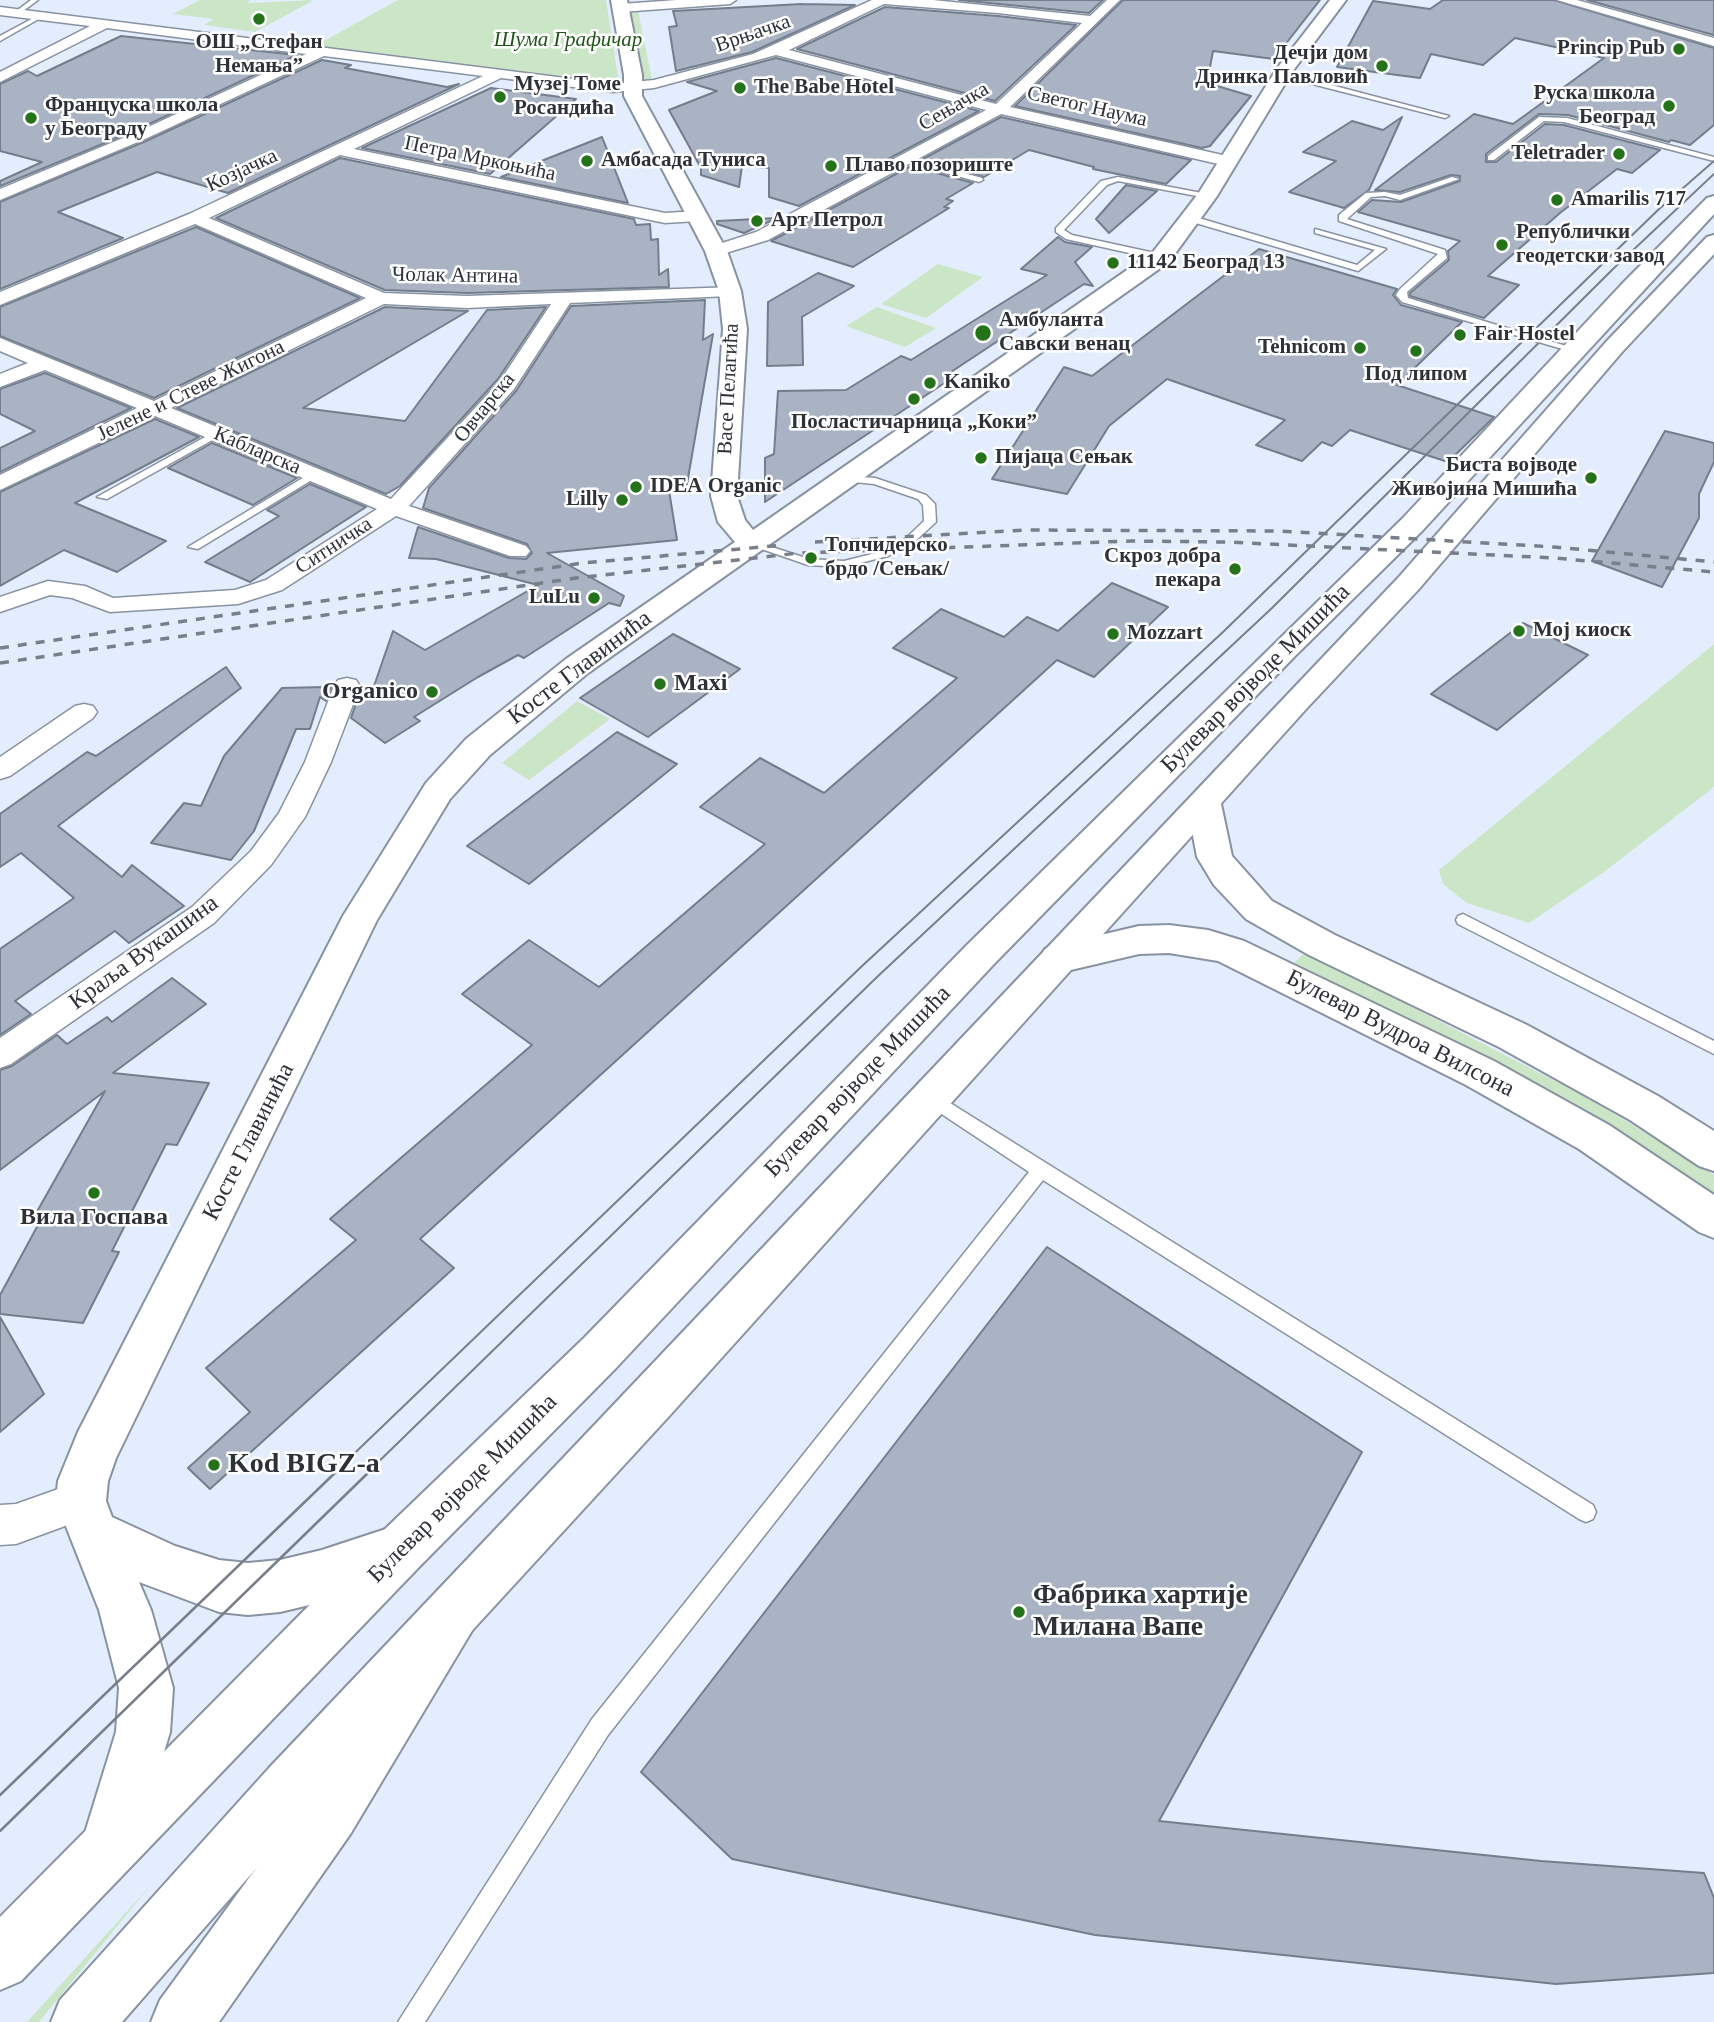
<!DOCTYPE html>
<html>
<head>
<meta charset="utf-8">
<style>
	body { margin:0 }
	canvas { display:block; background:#e3edfd }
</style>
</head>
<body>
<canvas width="1714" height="2022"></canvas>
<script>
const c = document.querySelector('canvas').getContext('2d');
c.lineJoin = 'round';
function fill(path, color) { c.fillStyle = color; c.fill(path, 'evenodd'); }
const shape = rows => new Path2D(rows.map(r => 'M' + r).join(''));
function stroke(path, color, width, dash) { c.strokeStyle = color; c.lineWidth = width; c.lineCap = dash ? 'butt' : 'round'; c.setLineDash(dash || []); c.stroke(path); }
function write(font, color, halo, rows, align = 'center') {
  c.font = font + ' "Times New Roman",serif'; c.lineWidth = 5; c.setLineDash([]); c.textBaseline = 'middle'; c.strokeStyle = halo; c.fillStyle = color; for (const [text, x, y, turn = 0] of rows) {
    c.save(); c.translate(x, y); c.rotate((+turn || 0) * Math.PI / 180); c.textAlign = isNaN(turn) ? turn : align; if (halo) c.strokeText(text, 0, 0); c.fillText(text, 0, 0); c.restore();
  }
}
fill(shape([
	[200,0,250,0,248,3,314,0,255,32,204,25,214,19,173,14],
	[398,0,606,0,618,76,611,85,313,47],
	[638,10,652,80,645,80,638,73,627,12],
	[938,264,983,277,926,318,881,304],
	[877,307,936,328,905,347,846,326],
	[1714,644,1714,787,1604,872,1529,923,1467,903,1443,884,1439,870],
	[577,701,610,719,529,780,502,763],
	[1305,952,1590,1099,1714,1175,1714,1200,1292,965],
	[150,1886,39,2022,27,2022]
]), '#cbe6c7');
const building = shape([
	[959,0,1103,0,1089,13,959,0],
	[1123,0,1320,0,1274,59,1213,51,1207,83,1251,96,1210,146,1202,148,1015,106,1123,0],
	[1443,0,1554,0,1714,48,1714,125,1690,145,1671,140,1669,142,1568,115,1539,114,1486,154,1486,162,1496,162,1545,124,1564,125,1660,150,1632,173,1617,169,1560,213,1488,276,1519,285,1484,318,1410,296,1410,293,1449,260,1448,251,1460,241,1358,212,1372,200,1401,202,1460,181,1460,176,1451,175,1400,192,1375,190,1474,114,1513,124,1604,58,1515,38,1483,65,1431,54,1420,78,1337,67,1373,1,1430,9,1443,0],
	[1587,0,1714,0,1714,35,1587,0],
	[802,4,855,5,752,52,676,71,669,27,677,26,673,11,802,4],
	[885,7,998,16,1076,25,995,101,797,49,885,7],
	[121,36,297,55,134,131,0,186,0,181,42,162,0,151,0,84,28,71,37,76,121,36],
	[776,58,979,111,799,206,769,197,769,168,742,166,739,187,701,175,701,168,669,110,717,91,687,82,776,58],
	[322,60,351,65,345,68,447,87,459,84,228,193,157,172,58,212,123,238,0,289,0,202,146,141,322,60],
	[491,88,576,99,490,174,362,148,491,88],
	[1001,117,1191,160,1166,184,1093,169,1094,167,1029,150,984,177,923,159,1001,117],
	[1402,117,1369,190,1344,208,1289,192,1336,161,1303,152,1352,121,1383,130,1402,117],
	[602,137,628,203,501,177,602,137],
	[340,158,634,219,636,225,650,224,651,240,658,239,659,275,668,269,669,287,467,293,385,290,216,218,340,158],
	[911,166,973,183,946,199,953,201,944,207,949,208,853,267,771,241,818,216,828,215,823,213,911,166],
	[1126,185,1157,191,1109,233,1096,219,1126,185],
	[777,218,744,233,717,224,717,221,777,218],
	[196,227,360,298,154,398,0,336,0,307,196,227],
	[1058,237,1065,242,1092,247,1075,262,1093,286,1084,284,948,374,955,376,765,502,765,458,774,454,778,391,846,390,901,356,911,360,1047,275,1021,269,1058,237],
	[1259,249,1397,289,1393,295,1401,305,1462,322,1397,385,1494,417,1448,462,1350,430,1332,446,1322,442,1302,461,1256,445,1285,420,1167,379,1109,426,1067,494,992,479,1064,367,1092,376,1259,249],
	[818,273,854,286,802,317,803,365,767,366,768,302,818,273],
	[705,300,703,340,713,334,687,484,667,478,677,540,547,553,624,596,620,606,609,603,524,658,518,655,478,677,414,717,420,721,385,743,351,718,362,686,374,686,393,631,425,650,538,585,436,559,409,558,418,527,509,558,526,559,532,553,527,544,423,508,429,488,516,391,571,306,705,300],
	[385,307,468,311,303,408,405,421,487,310,546,307,498,379,400,486,386,494,177,408,385,307],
	[45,373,131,408,0,472,0,448,35,431,0,414,0,389,45,373],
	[155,419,199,437,75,503,166,541,117,572,64,550,0,586,0,492,155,419],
	[1665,431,1714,443,1714,462,1699,494,1699,518,1662,587,1592,561,1665,431],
	[212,443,297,478,253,505,168,468,212,443],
	[310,484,366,507,250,582,205,562,279,516,267,510,310,484],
	[1112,583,1168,607,1094,677,1057,660,420,1239,454,1268,210,1489,188,1468,250,1412,206,1368,356,1240,330,1219,532,1045,462,994,529,940,599,987,765,844,700,807,760,758,824,793,957,678,893,648,941,609,1004,637,1027,617,1058,631,1112,583],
	[1523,623,1588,655,1497,730,1431,694,1523,623],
	[673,634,740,669,648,737,580,698,673,634],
	[226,667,241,688,58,826,122,877,132,865,184,906,129,943,115,931,15,1001,31,1014,0,1035,0,949,74,898,21,853,0,867,0,814,87,752,96,756,226,667],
	[324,687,331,687,326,701,320,697,310,729,296,729,254,831,231,860,151,843,184,803,201,806,224,756,282,688,324,687],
	[617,732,677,764,529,884,467,846,617,732],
	[172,978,206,1004,113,1073,209,1083,177,1145,166,1144,112,1251,119,1252,83,1323,0,1314,0,1295,38,1225,30,1224,105,1091,0,1170,0,1070,12,1066,57,1035,67,1044,107,1017,112,1022,172,978],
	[1047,1247,1362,1452,1159,1821,1541,1861,1704,1873,1714,1898,1714,1973,1556,1984,1095,1935,732,1859,641,1772,1047,1247],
	[0,1317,44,1394,0,1432,0,1317]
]);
fill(building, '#aab3c3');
stroke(building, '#747d8b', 2);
const service = shape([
	[31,0,38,0,19,14,15,14,15,12,31,0],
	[39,15,44,16,0,41,0,36,39,15],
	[1279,77,1312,80,1449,116,1445,118,1312,84,1276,81,1279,77],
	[1539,117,1567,118,1714,157,1714,161,1564,122,1544,121,1494,160,1488,160,1488,156,1539,117],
	[906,157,982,178,983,180,979,182,903,161,906,157],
	[1118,177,1207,194,1211,196,1207,198,1118,181,1107,185,1064,230,1072,235,1164,255,1164,259,1161,260,1066,239,1056,232,1056,228,1101,181,1118,177],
	[1452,177,1459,179,1400,200,1385,196,1371,197,1347,219,1445,250,1447,258,1407,292,1408,298,1576,349,1576,353,1402,302,1396,295,1400,289,1438,254,1339,221,1339,215,1366,193,1385,192,1400,195,1452,177],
	[1192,216,1357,265,1375,250,1315,233,1315,229,1386,249,1358,271,1189,221,1188,219,1192,216],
	[214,432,223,434,107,499,97,497,214,432],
	[311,473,320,475,198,549,188,547,311,473],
	[847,476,875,478,926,495,935,504,936,522,911,545,888,556,844,567,808,565,744,543,750,540,809,559,844,561,880,552,903,541,924,521,923,505,918,499,874,484,843,481,843,477,847,476],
	[1463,914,1714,1041,1714,1054,1458,924,1456,920,1458,916,1463,914],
	[931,1091,1593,1505,1596,1512,1593,1519,1586,1522,1579,1519,1043,1180,608,1735,425,2022,398,2022,592,1719,1029,1172,925,1103,923,1098,925,1093,931,1091]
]);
const minor = shape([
	[677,0,736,0,730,4,621,12,614,8,621,4,677,0],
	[872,0,933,0,1090,16,1107,0,1120,0,1010,107,1227,156,1235,161,1227,166,1001,114,768,240,716,256,710,255,707,251,710,247,756,232,986,110,776,55,654,88,613,92,501,78,354,149,665,213,697,211,705,216,697,221,665,223,340,155,209,218,384,293,467,296,736,287,739,291,736,295,730,296,570,303,514,389,409,506,526,546,530,551,526,556,510,556,396,516,282,590,238,604,110,612,72,598,50,595,0,612,0,597,48,581,85,586,113,598,235,590,266,580,377,509,155,416,0,490,0,475,137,408,45,370,0,387,0,374,28,363,0,351,0,338,154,401,366,298,195,224,0,305,0,292,189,214,483,76,324,56,145,139,0,200,0,189,135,133,306,54,107,28,0,82,0,72,90,26,0,15,0,7,613,84,654,80,753,54,872,0],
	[884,4,998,13,1082,23,996,104,789,50,884,4],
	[384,304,467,308,551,304,500,381,391,499,171,408,384,304],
	[1557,0,1577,0,1714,38,1714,46,1557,0],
	[347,678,356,680,360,686,331,762,305,817,271,865,214,923,11,1064,0,1068,0,1038,192,907,251,851,279,813,305,762,334,686,338,680,347,678],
	[84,704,93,706,97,712,93,718,10,776,0,779,0,757,75,706,84,704],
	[81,1481,95,1487,101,1501,95,1515,16,1544,0,1545,0,1505,16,1504,81,1481]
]);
const tertiary = shape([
	[611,0,627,0,642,75,642,96,727,251,741,291,747,329,737,496,745,520,753,530,1153,252,1198,194,1278,67,1330,0,1346,0,1292,72,1217,196,1169,262,588,673,490,755,450,799,377,920,116,1458,108,1481,106,1501,112,1517,175,1546,219,1560,248,1563,280,1560,322,1550,395,1526,413,1533,420,1551,413,1569,322,1602,280,1612,248,1615,219,1612,139,1582,151,1610,173,1688,170,1732,132,1859,112,1868,92,1859,83,1839,116,1732,119,1688,99,1610,56,1501,58,1481,78,1432,343,916,426,783,466,739,566,659,735,542,718,522,711,496,723,329,719,291,705,251,624,96,624,75,611,0]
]);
const secondary = shape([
	[1204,792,1216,796,1221,804,1232,856,1272,901,1335,935,1527,1025,1658,1096,1714,1131,1714,1171,1699,1166,1630,1120,1499,1047,1309,955,1246,919,1214,885,1197,857,1187,804,1192,796,1204,792],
	[1169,925,1208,930,1244,941,1494,1061,1609,1125,1714,1195,1714,1238,1699,1232,1579,1149,1466,1085,1218,961,1169,953,1139,954,1058,973,1045,969,1039,959,1045,949,1058,945,1139,926,1169,925]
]);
const primary = shape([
	[1714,196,1714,214,1422,531,1296,655,993,965,616,1368,419,1567,21,1981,0,1990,0,1917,383,1531,584,1338,967,945,1402,519,1622,284,1707,198,1714,196],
	[1714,235,1714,254,1622,352,1418,590,1307,708,671,1414,309,1808,122,2022,51,2022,60,2000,269,1768,1398,578,1606,342,1707,237,1714,235]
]);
const trunk = shape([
	[458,1580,476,1588,484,1606,476,1624,351,1833,219,2022,151,2022,160,2000,311,1793,440,1588,458,1580]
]);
stroke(service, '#8992a1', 3);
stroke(minor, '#8992a1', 3);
stroke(tertiary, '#8992a1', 4);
stroke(secondary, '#8992a1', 4);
stroke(primary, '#8992a1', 4);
stroke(trunk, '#8992a1', 4);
fill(service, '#fff');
fill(minor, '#fff');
fill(tertiary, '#fff');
fill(secondary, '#fff');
fill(primary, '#fff');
fill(trunk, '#fff');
stroke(shape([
	[336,1471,861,967,1223,632,1658,210,1714,161],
	[369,1471,877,977,1272,608,1613,269,1714,174]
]), '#797f89', 2);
stroke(shape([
	[0,1795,338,1470],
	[0,1831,371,1470]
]), '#797f89', 2.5);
stroke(shape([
	[815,542,1024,530,1279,531,1554,547,1714,562],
	[0,648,583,563,784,545],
	[0,663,576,578,799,553,1131,541,1227,542,1554,558,1714,572]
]), '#797f89', 3.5, [9, 9]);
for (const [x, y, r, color] of [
	[259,19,7,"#247219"],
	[1679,49,7,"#247219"],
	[1382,66,7,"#247219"],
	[740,88,7,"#247219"],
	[500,97,7,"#247219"],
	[1669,106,7,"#247219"],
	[31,118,7,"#247219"],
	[1619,154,7,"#247219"],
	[587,161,7,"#247219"],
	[831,166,7,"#247219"],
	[1557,200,7,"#247219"],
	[757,221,7,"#247219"],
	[1502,245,7,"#247219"],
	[1113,263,7,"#247219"],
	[983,333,9,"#247219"],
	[1460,335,7,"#247219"],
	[1360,348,7,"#247219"],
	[1416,351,7,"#247219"],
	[930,383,7,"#247219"],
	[914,399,7,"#247219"],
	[981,458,7,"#247219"],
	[1591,478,7,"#247219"],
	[636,487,7,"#247219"],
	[622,500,7,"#247219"],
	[811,558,7,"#247219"],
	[1235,569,7,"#247219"],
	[594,598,7,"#247219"],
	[1519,631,7,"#247219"],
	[1113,634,7,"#247219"],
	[660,684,7,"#247219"],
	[432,692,7,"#247219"],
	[94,1193,7,"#247219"],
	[214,1465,7,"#247219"],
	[1019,1612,7,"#247219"]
]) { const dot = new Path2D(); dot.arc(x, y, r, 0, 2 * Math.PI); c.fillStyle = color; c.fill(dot); stroke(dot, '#fff', 2.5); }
write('21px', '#2e3238', '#fff', [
	["Врњачка",753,34,-19],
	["Сењачка",954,107,-30],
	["Светог Наума",1087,107,13],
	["Петра Мркоњића",480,159,12],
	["Козјачка",242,171,-25],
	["Чолак Антина",455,276,1],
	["Васе Пелагића",729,389,-87],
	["Јелене и Стеве Жигона",191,391,-26],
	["Овчарска",485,408,-51],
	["Кабларска",257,451,23],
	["Ситничка",334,546,-33]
]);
write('italic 21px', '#205519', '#fff', [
	["Шума Графичар",568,40]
]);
write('bold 21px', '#2e3238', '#fff', [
	["ОШ „Стефан",259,43,"center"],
	["Немања”",259,67,"center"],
	["Princip Pub",1665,49,"right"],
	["Дечји дом",1368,54,"right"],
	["Дринка Павловић",1368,78,"right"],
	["Музеј Томе",514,85],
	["Росандића",514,109],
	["The Babe Hotel",754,88],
	["Руска школа",1655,94,"right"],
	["Београд",1655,118,"right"],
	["Француска школа",45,106],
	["у Београду",45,130],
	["Teletrader",1605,154,"right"],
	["Амбасада Туниса",601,161],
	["Плаво позориште",845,166],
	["Amarilis 717",1571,200],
	["Арт Петрол",771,221],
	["Републички",1516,233],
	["геодетски завод",1516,257],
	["11142 Београд 13",1127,263],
	["Амбуланта",999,321],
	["Савски венац",999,345],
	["Fair Hostel",1474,335],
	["Tehnicom",1346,348,"right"],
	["Под липом",1416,375,"center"],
	["Kaniko",944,383],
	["Посластичарница „Коки”",914,423,"center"],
	["Пијаца Сењак",995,458],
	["Биста војводе",1577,466,"right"],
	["Живојина Мишића",1577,490,"right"],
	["IDEA Organic",650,487],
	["Lilly",608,500,"right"],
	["Топчидерско",825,546],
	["брдо /Сењак/",825,570],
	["Скроз добра",1221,557,"right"],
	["пекара",1221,581,"right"],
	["LuLu",580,598,"right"],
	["Мој киоск",1533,631],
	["Mozzart",1127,634]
], 'left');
write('24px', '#2e3238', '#fff', [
	["Косте Главинића",580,668,-37],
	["Булевар војводе Мишића",1256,679,-45],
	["Краља Вукашина",144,953,-36],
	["Булевар Вудроа Вилсона",1400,1034,27],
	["Булевар војводе Мишића",858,1082,-46],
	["Косте Главинића",249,1142,-63],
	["Булевар војводе Мишића",463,1489,-45]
]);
write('bold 24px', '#2e3238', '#fff', [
	["Maxi",674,684],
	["Organico",418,692,"right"],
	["Вила Госпава",94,1218,"center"]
], 'left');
write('bold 28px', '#2e3238', '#fff', [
	["Kod BIGZ-a",228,1465],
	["Фабрика хартије",1033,1596],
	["Милана Вапе",1033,1628]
], 'left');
</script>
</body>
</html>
